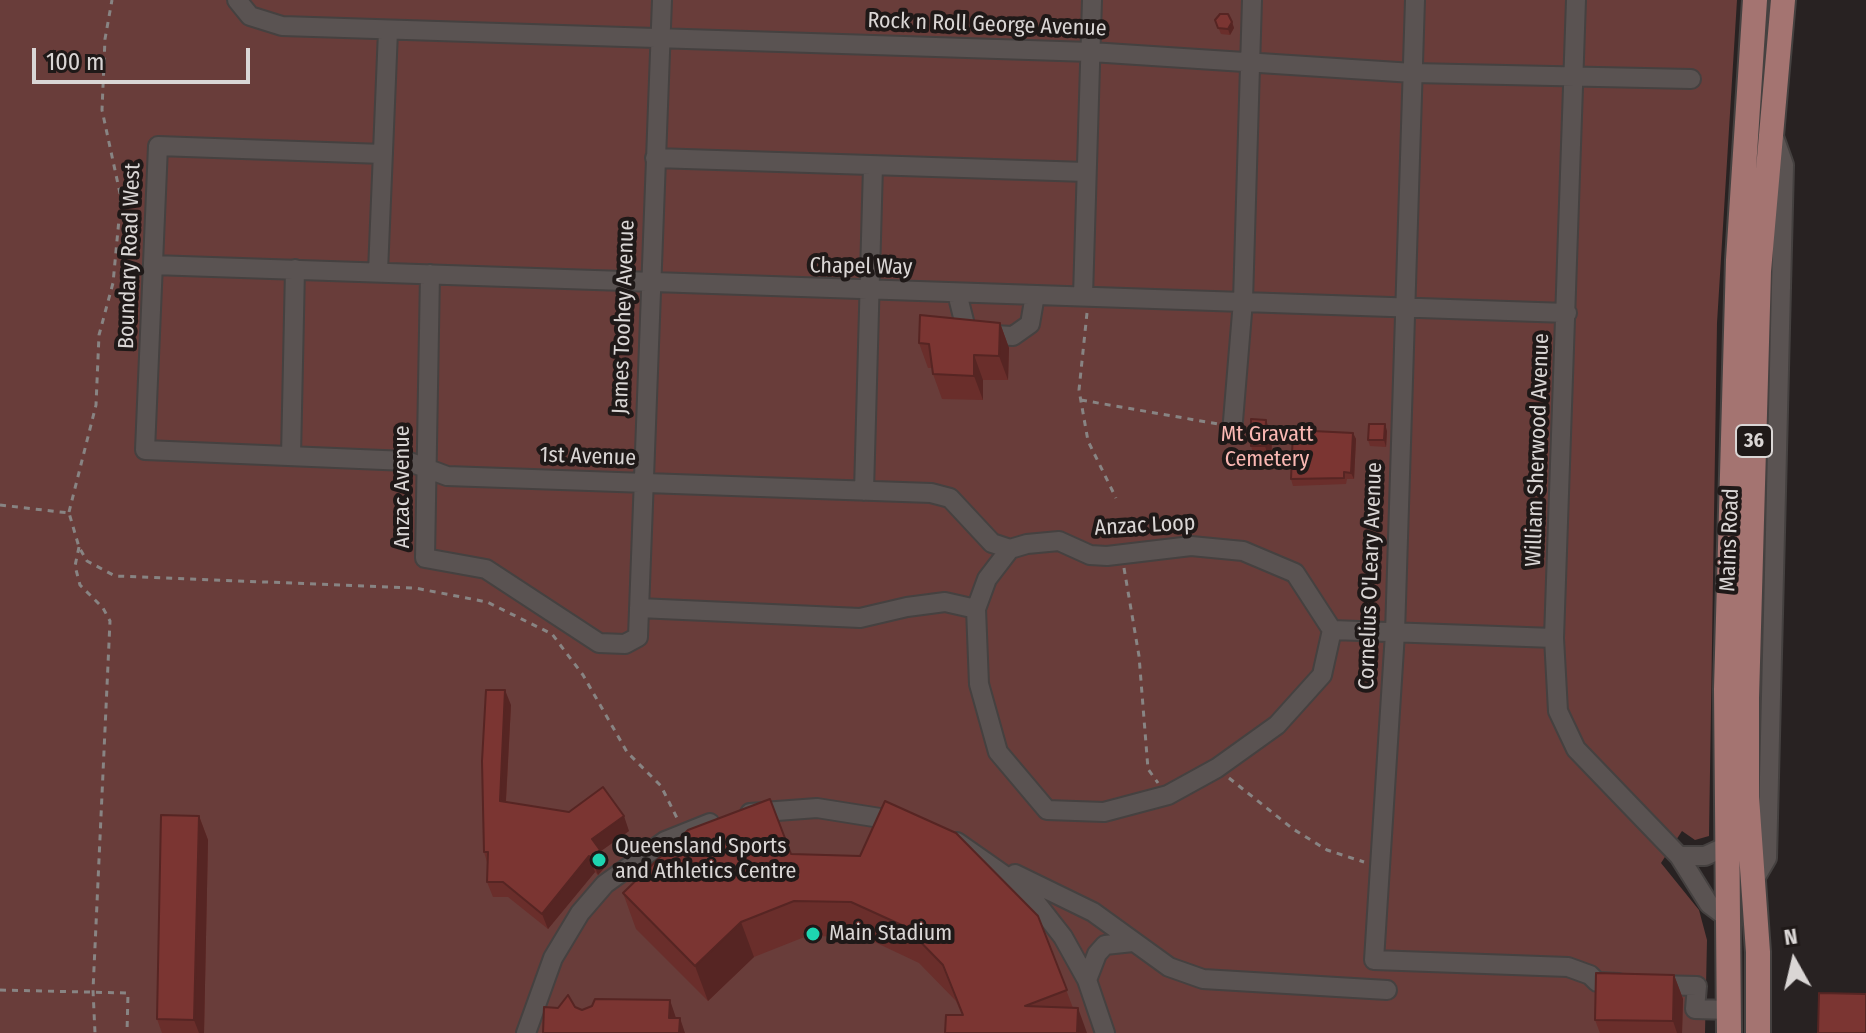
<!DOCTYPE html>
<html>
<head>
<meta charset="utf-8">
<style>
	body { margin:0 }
	#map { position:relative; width:1866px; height:1033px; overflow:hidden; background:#282222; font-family:"Fira Sans Condensed",sans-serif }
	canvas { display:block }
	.north { position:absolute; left:1754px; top:921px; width:80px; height:80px; -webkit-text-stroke:6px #1f1918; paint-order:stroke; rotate:352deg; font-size:22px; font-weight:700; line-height:32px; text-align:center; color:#dad6d5 }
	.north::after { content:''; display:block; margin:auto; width:28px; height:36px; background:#dad6d5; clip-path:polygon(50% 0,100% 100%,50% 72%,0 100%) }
	.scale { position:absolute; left:32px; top:48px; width:218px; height:36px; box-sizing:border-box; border:4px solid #dad6d5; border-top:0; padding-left:10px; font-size:24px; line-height:28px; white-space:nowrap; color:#dad6d5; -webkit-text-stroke:6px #1f1918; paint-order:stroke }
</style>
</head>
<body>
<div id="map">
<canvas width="1866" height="1033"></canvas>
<div class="north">N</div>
<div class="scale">100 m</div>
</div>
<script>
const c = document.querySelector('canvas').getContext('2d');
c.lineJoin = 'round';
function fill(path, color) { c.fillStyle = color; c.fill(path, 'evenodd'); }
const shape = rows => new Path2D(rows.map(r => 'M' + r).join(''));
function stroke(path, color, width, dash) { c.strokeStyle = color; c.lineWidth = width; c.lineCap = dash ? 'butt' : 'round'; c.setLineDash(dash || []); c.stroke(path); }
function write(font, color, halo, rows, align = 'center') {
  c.font = font + ' "Fira Sans Condensed",sans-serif'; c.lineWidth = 8; c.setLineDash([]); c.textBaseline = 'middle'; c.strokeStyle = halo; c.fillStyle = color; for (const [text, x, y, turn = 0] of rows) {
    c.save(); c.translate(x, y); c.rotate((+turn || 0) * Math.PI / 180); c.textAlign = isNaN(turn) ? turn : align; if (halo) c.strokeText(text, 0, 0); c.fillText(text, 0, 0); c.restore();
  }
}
fill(shape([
	[0,0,1737,0,1717,323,1709,836,1695,840,1682,831,1661,863,1699,910,1707,940,1705,1033,0,1033]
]), '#693d3a');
const minor = shape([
	[237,0,250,16,282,26,1091,52,1413,73,1691,79],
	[1415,0,1395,633,1374,960,1568,967,1590,975,1597,982,1618,983],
	[1576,0,1554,638,1558,711,1576,749,1679,856,1709,904,1729,919],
	[383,154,158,146,145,450,407,461,447,476,931,493,950,498,992,543,1010,549],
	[655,158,1086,172],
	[153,265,1567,313],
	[378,272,388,31],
	[430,274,425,558,486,569,599,643,625,644,638,637,662,0],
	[957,293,966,329,974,334,1013,336,1030,324,1035,295],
	[1083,296,1092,0],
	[1233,421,1243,301,1252,0],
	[291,456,295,269],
	[864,491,873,166],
	[1059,541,1090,555,1107,556,1191,546,1243,551,1295,573,1332,630,1322,675,1277,725,1217,768,1168,795,1104,812,1047,810,998,752,979,684,976,609,987,579,1010,549,1027,544,1059,541],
	[639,608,860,618,907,607,945,602,976,609],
	[1332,630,1554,638],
	[750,813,817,808,899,821],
	[957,842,1027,891,1063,937,1087,980,1105,1033],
	[1679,856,1705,856,1727,846],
	[1015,874,1093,912,1169,967,1203,979,1387,990],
	[1753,882,1767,858,1768,818,1784,165,1773,134],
	[1087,980,1097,954,1105,945,1133,942],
	[1655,985,1697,986,1695,1009,1729,1010],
	[526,1033,553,958,580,913,605,884,665,841,710,823]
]);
const major = shape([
	[1729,1033,1726,689,1738,260,1755,0],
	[1758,1033,1758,952,1747,797,1747,698,1759,271,1783,0]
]);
stroke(minor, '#454140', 22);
stroke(major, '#454140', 28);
stroke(shape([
	[1087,313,1079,390,1088,441,1116,498],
	[1081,400,1218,424],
	[0,505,69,513,79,547,87,561,115,576,415,588,487,602,552,634,583,675,627,752,661,786,677,818],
	[69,512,96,405,99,335,113,283,121,198,102,110,105,39,112,0],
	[79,547,75,566,80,585,103,608,110,621,93,990,95,1033],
	[1124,568,1139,656,1148,769,1158,783],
	[1229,778,1293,829,1327,850,1364,862],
	[0,990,128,993,127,1033]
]), '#888483', 3, [6, 6]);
stroke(minor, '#5a5352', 18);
stroke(major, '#a47471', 24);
fill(shape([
	[1215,20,1232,22,1234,28,1230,35,1221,34],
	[1000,323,1009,348,1008,380,983,380,983,400,942,399,933,374,932,368,928,368,919,343],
	[1266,420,1272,438,1271,465,1257,464,1251,446],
	[1387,431,1386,447,1370,446,1368,440],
	[1353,433,1356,439,1354,479,1347,479,1346,484,1293,486,1291,479],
	[511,705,506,802,629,831,601,851,606,866,598,875,595,872,548,929,508,897,493,897,487,882,487,862,484,852],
	[199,816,208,840,204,1033,162,1033,157,1019],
	[791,854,1038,916,1073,1008,962,1015,956,1001,919,963,864,937,807,936,754,957,708,1001,636,929,623,893],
	[1674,975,1683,999,1682,1033,1600,1033,1595,1020]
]), '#6a2e2b');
fill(shape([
	[1232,22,1234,28,1230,35,1228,29],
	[1000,323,1009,348,1008,380,999,356],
	[974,355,983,380,983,400,974,376],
	[1266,420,1272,438,1271,465,1265,446],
	[1385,424,1387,431,1386,447,1384,440],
	[1353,433,1356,439,1354,479,1351,473],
	[505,690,511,705,505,816,500,801],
	[199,816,208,840,204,1033,199,1033,194,1020],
	[624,816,629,831,601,851,606,866,598,875,592,859,592,839],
	[589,856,595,872,548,929,542,914],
	[741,922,754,957,708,1001,695,966],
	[1674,975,1683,999,1682,1033,1677,1033,1673,1021],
	[670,1000,679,1027,680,1018,685,1033,675,1033,669,1018],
	[1078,1008,1087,1033,1077,1033]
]), '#562523');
const building = shape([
	[1220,14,1228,14,1232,22,1228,29,1218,28,1215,20,1220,14],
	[920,315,1000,323,999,356,974,355,974,376,933,374,929,344,919,343,920,315],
	[1251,419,1266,420,1265,446,1251,446,1251,419],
	[1369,424,1385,424,1384,440,1368,440,1369,424],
	[1293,430,1353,433,1351,473,1344,472,1344,478,1291,479,1293,430],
	[486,690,505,690,500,801,569,812,603,787,624,816,592,839,600,850,592,859,589,856,542,914,503,882,487,882,488,852,484,852,482,761,486,690],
	[770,799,791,854,860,856,885,801,956,833,1038,916,1067,990,1025,1006,1078,1008,1077,1033,945,1033,946,1015,963,1015,943,965,906,927,851,902,794,901,741,922,695,966,623,893,688,830,770,799],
	[161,815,199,816,194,1020,157,1019,161,815],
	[1596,973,1674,975,1673,1021,1595,1020,1596,973],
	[1819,993,1866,994,1866,1033,1818,1033,1819,993],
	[568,995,575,1007,582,1010,592,1006,595,999,670,1000,669,1018,680,1018,679,1033,543,1033,544,1007,558,1008,568,995]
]);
fill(building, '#7b3532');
stroke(building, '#562523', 2);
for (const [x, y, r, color] of [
	[599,860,8,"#1ed5b1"],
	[813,934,8,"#1ed5b1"]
]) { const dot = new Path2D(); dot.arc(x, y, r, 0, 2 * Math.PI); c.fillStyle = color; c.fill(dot); stroke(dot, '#1f1918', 3); }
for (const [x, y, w] of [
	[1754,441,36]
]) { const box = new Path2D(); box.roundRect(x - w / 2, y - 16, w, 32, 6); c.fillStyle = '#1f1918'; c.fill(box); stroke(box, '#dad6d5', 2); }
write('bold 20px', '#dad6d5', null, [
	["36",1754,441]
]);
write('22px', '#dad6d5', '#1f1918', [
	["Rock n Roll George Avenue",987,25,2],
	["Boundary Road West",130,256,-88],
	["Chapel Way",861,267,1],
	["James Toohey Avenue",624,317,-88],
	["William Sherwood Avenue",1538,450,-88],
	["1st Avenue",588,457,2],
	["Anzac Avenue",403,487,-90],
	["Anzac Loop",1145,526,-3],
	["Mains Road",1730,540,-88],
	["Cornelius O'Leary Avenue",1371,576,-88]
]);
write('22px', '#fab8b3', '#1f1918', [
	["Mt Gravatt",1267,435],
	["Cemetery",1267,460]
]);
write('22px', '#dad6d5', '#1f1918', [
	["Queensland Sports",615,847],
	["and Athletics Centre",615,872],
	["Main Stadium",829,934]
], 'left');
</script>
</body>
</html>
